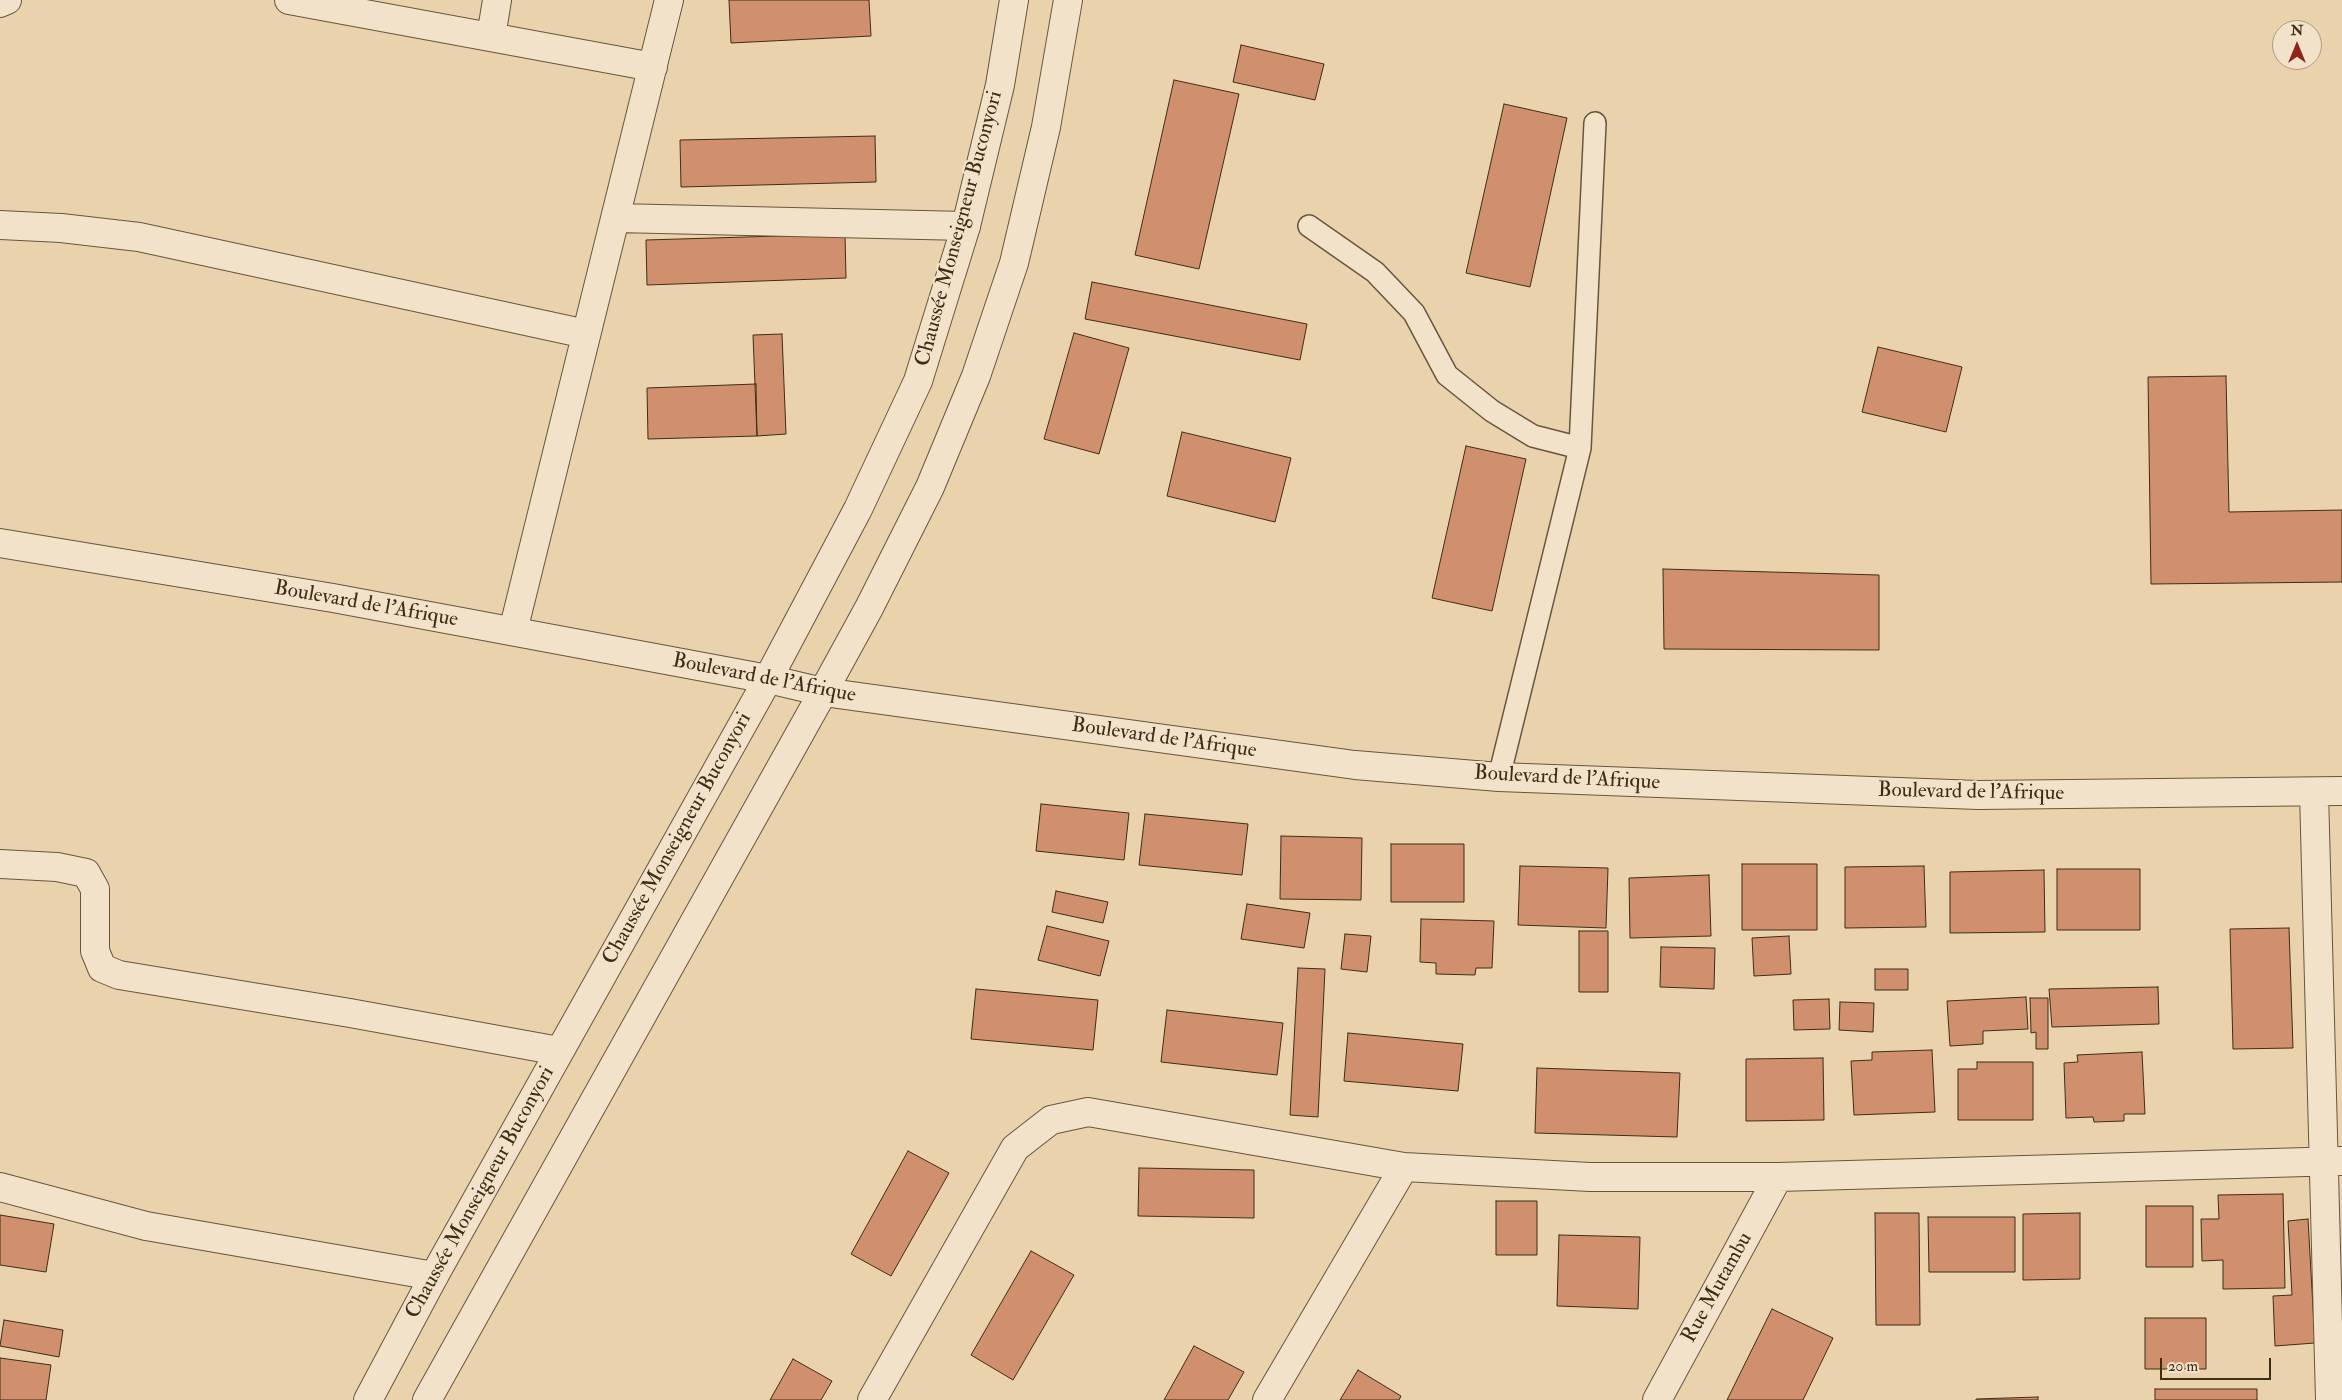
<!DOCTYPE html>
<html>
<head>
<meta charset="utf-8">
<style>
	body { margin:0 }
	#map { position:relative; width:2342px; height:1400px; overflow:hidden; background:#ead2ac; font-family:"IM FELL Double Pica",serif }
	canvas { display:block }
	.north { position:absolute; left:2272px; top:20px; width:50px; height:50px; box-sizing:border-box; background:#f1e2c9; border:1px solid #a99a82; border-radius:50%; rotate:0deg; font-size:14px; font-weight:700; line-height:20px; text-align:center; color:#3d2d17 }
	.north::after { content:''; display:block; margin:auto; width:18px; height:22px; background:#8f2418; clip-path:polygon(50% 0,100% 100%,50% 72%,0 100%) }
	.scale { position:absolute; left:2160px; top:1358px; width:111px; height:22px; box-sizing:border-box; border:2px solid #3d2d17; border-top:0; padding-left:6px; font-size:15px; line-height:18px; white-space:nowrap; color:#3d2d17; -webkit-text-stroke:4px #f1e2c9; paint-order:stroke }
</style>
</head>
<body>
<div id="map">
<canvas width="2342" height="1400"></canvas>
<div class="north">N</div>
<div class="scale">20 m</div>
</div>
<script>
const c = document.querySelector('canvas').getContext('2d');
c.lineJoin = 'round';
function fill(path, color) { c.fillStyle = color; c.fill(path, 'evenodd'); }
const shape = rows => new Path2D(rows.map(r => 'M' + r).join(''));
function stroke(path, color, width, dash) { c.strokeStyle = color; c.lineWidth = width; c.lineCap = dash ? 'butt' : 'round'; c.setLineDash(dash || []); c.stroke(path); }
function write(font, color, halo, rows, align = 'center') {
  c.font = font + ' "IM FELL Double Pica",serif'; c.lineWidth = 4.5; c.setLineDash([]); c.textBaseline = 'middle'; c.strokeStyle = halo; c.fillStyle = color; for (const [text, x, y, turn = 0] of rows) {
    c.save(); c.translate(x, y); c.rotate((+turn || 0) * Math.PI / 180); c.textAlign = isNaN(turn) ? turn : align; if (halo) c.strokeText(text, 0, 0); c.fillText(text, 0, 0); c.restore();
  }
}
const building = shape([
	[729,0,869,0,871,36,731,43,729,0],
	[1241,45,1324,64,1315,100,1233,82,1241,45],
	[1174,80,1239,94,1199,269,1135,255,1174,80],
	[1504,104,1567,118,1530,287,1466,273,1504,104],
	[875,136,876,182,681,187,680,140,875,136],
	[845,234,846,278,647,285,646,240,845,234],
	[1092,282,1307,324,1300,360,1085,319,1092,282],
	[1074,333,1129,348,1099,454,1044,439,1074,333],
	[782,334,786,434,757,436,753,335,782,334],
	[1878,347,1962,367,1946,432,1862,412,1878,347],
	[2226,376,2229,512,2342,510,2342,582,2151,584,2148,377,2226,376],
	[756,384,757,436,648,439,647,388,756,384],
	[1182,432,1291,458,1275,522,1167,496,1182,432],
	[1466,446,1526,459,1492,611,1432,598,1466,446],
	[1663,569,1879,575,1879,650,1664,649,1663,569],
	[1041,804,1129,813,1124,860,1036,851,1041,804],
	[1145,814,1248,824,1242,875,1139,865,1145,814],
	[1281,836,1362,838,1361,900,1280,899,1281,836],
	[1391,844,1464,844,1464,902,1391,902,1391,844],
	[1742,864,1817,864,1817,930,1742,930,1742,864],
	[1520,866,1608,868,1606,928,1518,925,1520,866],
	[1924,866,1926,927,1845,928,1845,867,1924,866],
	[2057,869,2140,869,2140,930,2057,930,2057,869],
	[2044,870,2045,932,1950,933,1950,872,2044,870],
	[1709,875,1711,936,1630,938,1629,878,1709,875],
	[1056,891,1108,902,1103,923,1052,912,1056,891],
	[1247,904,1310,913,1304,948,1241,939,1247,904],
	[1421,919,1494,921,1492,968,1476,968,1475,975,1436,974,1436,963,1420,962,1421,919],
	[1047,926,1109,941,1100,976,1038,960,1047,926],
	[2289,928,2293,1048,2233,1049,2230,929,2289,928],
	[1579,931,1608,931,1608,992,1579,992,1579,931],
	[1345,934,1371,936,1367,972,1341,969,1345,934],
	[1789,936,1791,974,1754,976,1752,938,1789,936],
	[1661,947,1715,948,1714,989,1660,987,1661,947],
	[1298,968,1325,969,1318,1117,1290,1115,1298,968],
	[1875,969,1908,969,1908,990,1875,990,1875,969],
	[2158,987,2159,1024,2052,1027,2049,989,2158,987],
	[976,989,1098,1000,1093,1050,971,1039,976,989],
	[2026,997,2028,1029,1983,1031,1983,1044,1950,1046,1947,1001,2026,997],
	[2030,998,2048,998,2048,1049,2036,1049,2036,1032,2031,1033,2030,998],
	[1829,999,1830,1029,1794,1030,1793,1000,1829,999],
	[1840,1002,1874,1003,1873,1032,1839,1030,1840,1002],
	[1167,1010,1283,1023,1277,1075,1161,1062,1167,1010],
	[1348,1033,1463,1044,1458,1091,1344,1081,1348,1033],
	[1932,1050,1935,1112,1854,1115,1851,1061,1872,1060,1872,1052,1932,1050],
	[2142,1052,2145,1114,2124,1114,2124,1121,2094,1122,2093,1117,2066,1118,2064,1063,2078,1062,2077,1055,2142,1052],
	[1823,1058,1824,1120,1746,1121,1746,1059,1823,1058],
	[1977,1062,2033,1062,2033,1120,1958,1120,1958,1069,1977,1069,1977,1062],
	[1537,1068,1680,1073,1677,1137,1535,1133,1537,1068],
	[908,1151,949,1173,891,1276,851,1254,908,1151],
	[1139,1168,1254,1170,1254,1218,1138,1216,1139,1168],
	[2283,1194,2285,1288,2223,1289,2223,1260,2202,1261,2201,1219,2219,1219,2218,1195,2283,1194],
	[1496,1201,1537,1201,1537,1255,1496,1255,1496,1201],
	[2146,1206,2193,1206,2193,1267,2146,1267,2146,1206],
	[1875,1213,1919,1213,1920,1325,1876,1325,1875,1213],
	[2080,1213,2080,1279,2023,1280,2023,1214,2080,1213],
	[0,1215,54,1224,46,1272,0,1265,0,1215],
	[1928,1217,2015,1217,2015,1272,1929,1272,1928,1217],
	[2308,1219,2315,1343,2275,1346,2273,1296,2292,1295,2288,1221,2308,1219],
	[1559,1235,1640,1237,1638,1309,1557,1306,1559,1235],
	[1031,1251,1074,1275,1013,1380,971,1355,1031,1251],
	[1772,1309,1833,1338,1803,1400,1727,1400,1772,1309],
	[2145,1318,2206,1318,2206,1369,2145,1369,2145,1318],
	[4,1320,63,1330,59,1357,0,1346,4,1320],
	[1194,1346,1244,1372,1228,1400,1164,1400,1194,1346],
	[0,1358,51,1365,46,1400,0,1400,0,1358],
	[793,1359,832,1381,821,1400,770,1400,793,1359],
	[1358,1370,1401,1396,1399,1400,1340,1400,1358,1370],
	[2155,1389,2257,1389,2257,1400,2155,1400,2155,1389],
	[2038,1397,2038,1400,1976,1400,1976,1399,2038,1397]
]);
fill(building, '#d1906d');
stroke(building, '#3d2d17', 1);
const service = shape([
	[1309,226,1375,272,1414,313,1447,375,1492,411,1533,436,1580,448],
	[1499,777,1580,448,1595,123]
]);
const minor = shape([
	[289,0,653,67],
	[0,3,7,0],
	[491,37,497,0],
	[616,218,966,226],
	[0,225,61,228,139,237,586,334],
	[513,631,669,0],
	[823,692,1355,765,1499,777,1978,795,2342,791],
	[2314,792,2330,1400],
	[0,864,57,867,86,873,95,889,95,951,102,968,119,975,350,1013,559,1051],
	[0,1187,146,1226,434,1276],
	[872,1400,1015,1148,1051,1120,1088,1112,1404,1167,1590,1177,1778,1177,2342,1161],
	[1267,1400,1404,1167],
	[1657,1400,1778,1177]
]);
const tertiary = shape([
	[0,543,333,598,768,679,823,692],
	[368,1400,434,1276,768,679,858,509,918,381,966,226,1000,85,1014,0],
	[427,1400,823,692,869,608,930,487,976,376,1014,263,1046,127,1068,0]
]);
stroke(service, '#68563c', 24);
stroke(minor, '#68563c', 30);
stroke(tertiary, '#68563c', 30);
stroke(service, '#f1e2c9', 21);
stroke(minor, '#f1e2c9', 28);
stroke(tertiary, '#f1e2c9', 28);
write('21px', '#3d2d17', '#f1e2c9', [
	["Chaussée Monseigneur Buconyori",960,229,-75],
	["Boulevard de l'Afrique",366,605,10],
	["Boulevard de l'Afrique",764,679,11],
	["Boulevard de l'Afrique",1164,739,8],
	["Boulevard de l'Afrique",1567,779,3],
	["Boulevard de l'Afrique",1971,793,1],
	["Chaussée Monseigneur Buconyori",678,839,-61],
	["Chaussée Monseigneur Buconyori",481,1193,-61],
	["Rue Mutambu",1718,1288,-61]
]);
</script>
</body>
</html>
